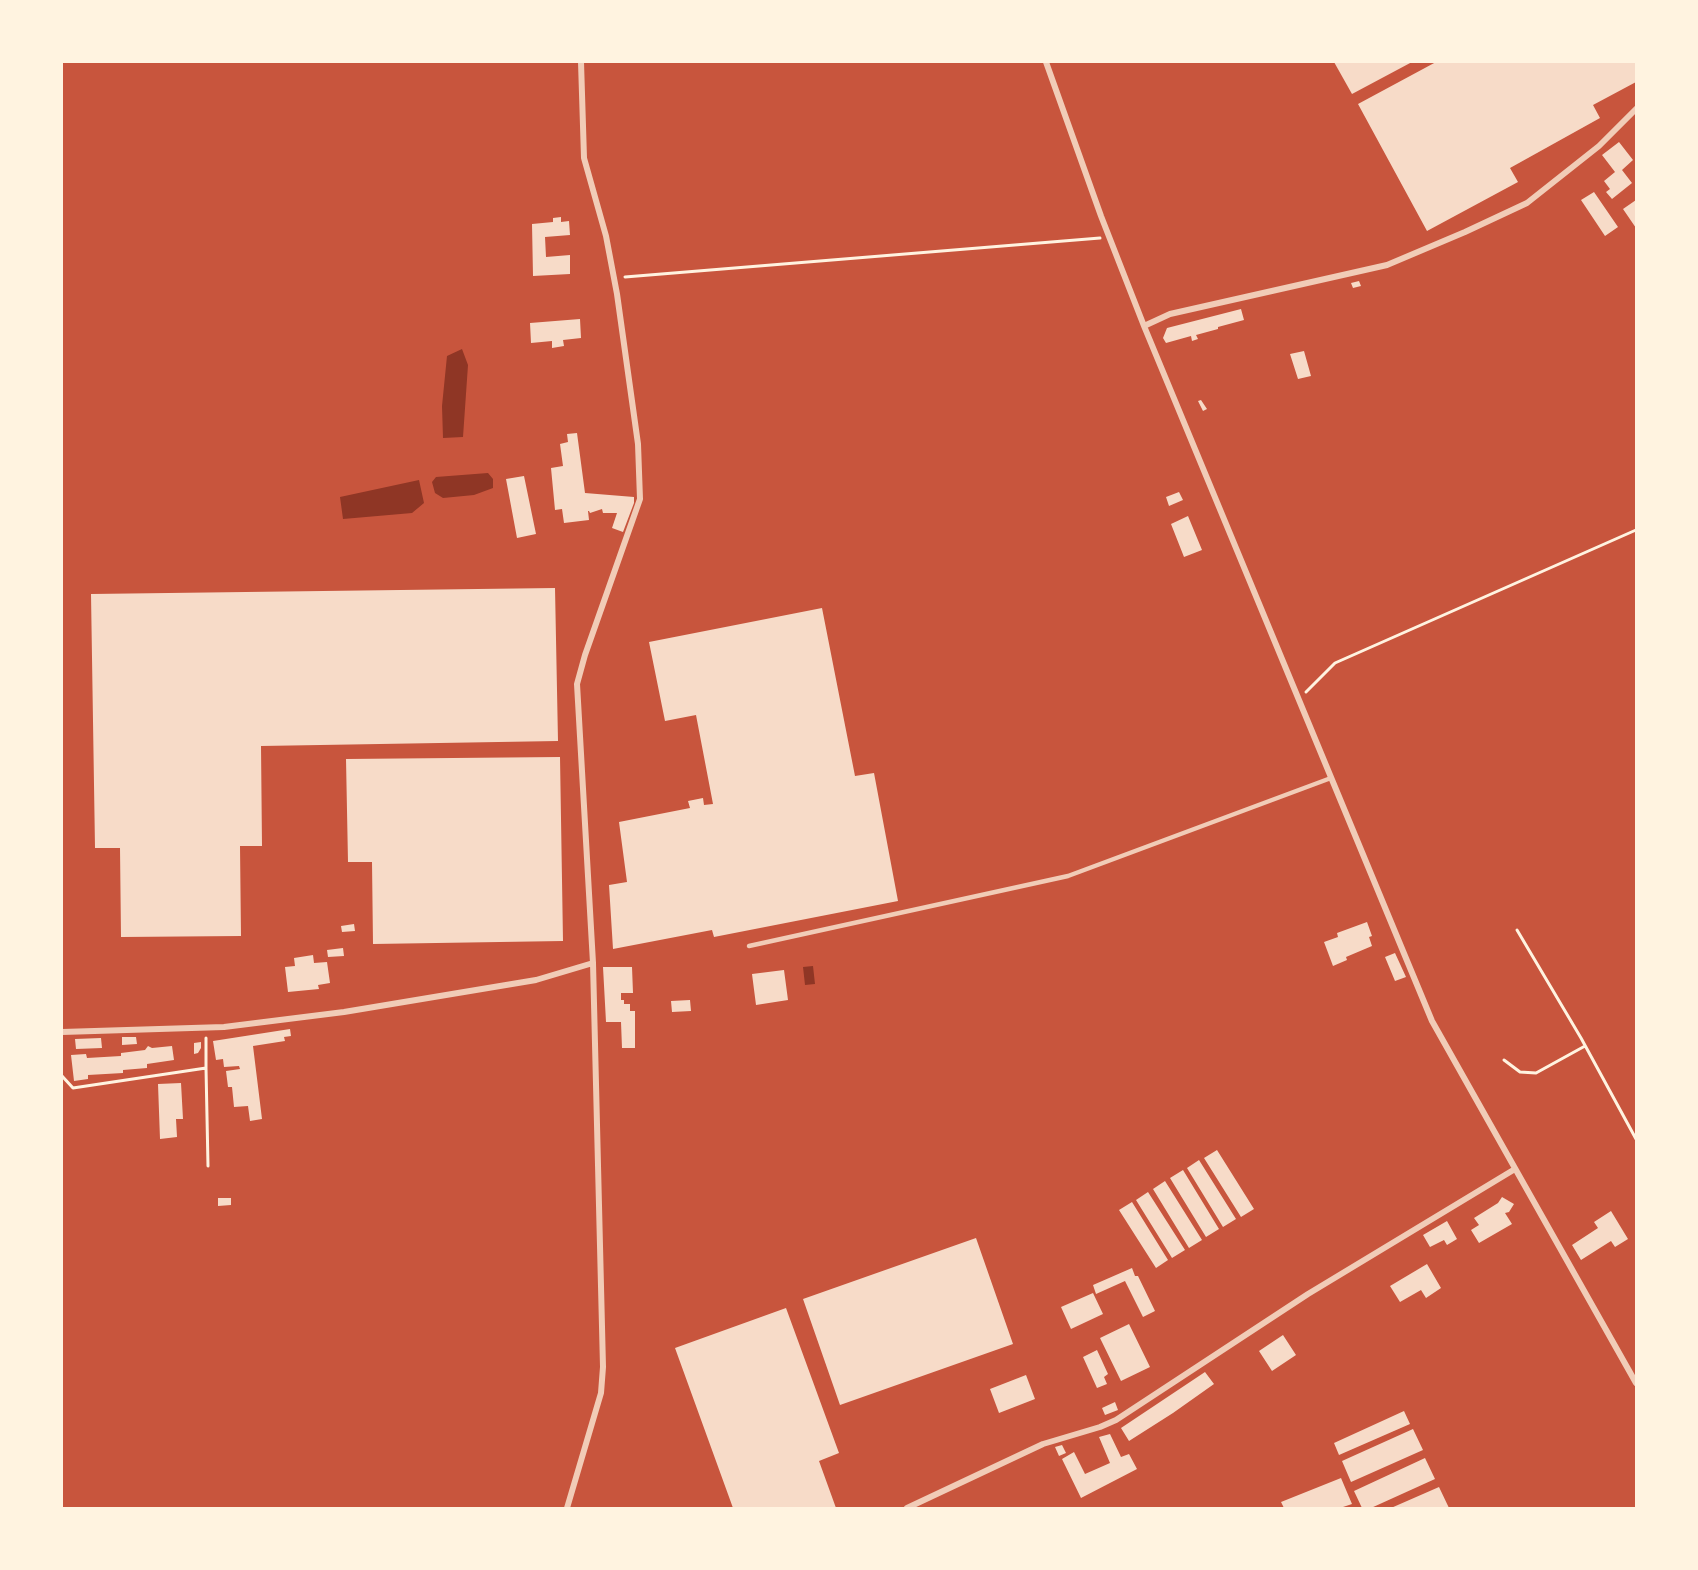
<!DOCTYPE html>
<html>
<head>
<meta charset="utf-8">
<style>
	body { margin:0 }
	#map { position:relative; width:1698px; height:1570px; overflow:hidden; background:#c8553d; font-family:Roboto,sans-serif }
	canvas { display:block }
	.frame { position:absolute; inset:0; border:63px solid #fff3e0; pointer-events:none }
</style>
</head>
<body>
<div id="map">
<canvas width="1698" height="1570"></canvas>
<div class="frame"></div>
</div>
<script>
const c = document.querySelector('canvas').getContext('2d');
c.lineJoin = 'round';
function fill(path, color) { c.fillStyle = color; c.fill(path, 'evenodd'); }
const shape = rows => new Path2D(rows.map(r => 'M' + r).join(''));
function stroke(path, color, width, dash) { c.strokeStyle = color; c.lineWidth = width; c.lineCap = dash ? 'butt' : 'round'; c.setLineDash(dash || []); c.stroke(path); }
fill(shape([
	[462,349,468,365,463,437,443,438,442,406,447,356],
	[488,473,493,479,493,488,474,495,443,498,435,493,432,482,436,477],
	[419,480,424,503,412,513,343,519,340,497],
	[813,966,815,984,805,985,803,967]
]), '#8f3625');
fill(shape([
	[1334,62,1412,62,1352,94],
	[1436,62,1636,62,1636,82,1593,105,1600,118,1510,168,1518,182,1427,231,1358,104],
	[1619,142,1633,160,1622,170,1632,183,1612,199,1606,192,1610,189,1604,181,1615,172,1602,155],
	[1594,192,1618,227,1605,236,1581,200],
	[1636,200,1636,228,1623,209],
	[561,217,561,222,569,221,570,235,545,237,546,257,570,255,570,274,533,276,532,224,553,222,553,218],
	[1359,281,1361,286,1353,288,1351,283],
	[1241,309,1244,320,1218,327,1218,329,1196,335,1198,339,1192,341,1191,336,1166,343,1163,338,1167,328],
	[580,319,581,338,563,340,564,346,552,348,552,341,531,343,530,323],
	[1304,351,1311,376,1298,379,1290,354],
	[1201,400,1207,409,1203,411,1198,401],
	[577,433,585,493,634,497,634,503,623,532,612,528,617,513,603,513,602,509,590,513,589,511,588,511,589,520,564,523,562,509,555,510,551,468,563,466,560,444,568,442,567,434],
	[524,476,536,534,517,538,506,479],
	[1179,492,1183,500,1169,506,1166,497],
	[1188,516,1202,550,1184,557,1171,524],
	[555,588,558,741,261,746,262,846,240,846,241,936,121,937,120,848,95,848,91,594],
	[822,608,855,776,874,773,898,901,714,937,712,930,613,949,609,885,627,882,619,822,690,808,688,801,703,798,704,805,713,804,696,715,665,721,649,642],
	[560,757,563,941,373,944,372,862,348,862,346,759],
	[1367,922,1372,936,1369,937,1372,946,1346,957,1347,960,1333,966,1324,942,1338,937,1337,933],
	[354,924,355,931,342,932,341,926],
	[343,948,344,956,328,957,327,950],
	[1395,953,1406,977,1395,981,1385,957],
	[313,955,314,963,327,962,330,983,318,985,319,989,288,992,285,967,295,966,294,958],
	[603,967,632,967,633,993,621,993,621,1000,624,1000,624,1004,630,1004,630,1011,635,1011,635,1048,622,1048,621,1022,606,1022],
	[784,970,788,1000,756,1005,752,974],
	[690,1000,691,1011,672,1012,671,1001],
	[290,1029,291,1036,284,1037,285,1041,253,1046,262,1119,250,1121,248,1106,234,1107,232,1087,228,1087,226,1071,240,1069,239,1066,224,1067,223,1059,216,1060,213,1041],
	[122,1037,136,1037,137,1044,122,1045],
	[101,1038,102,1048,76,1049,75,1039],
	[201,1042,201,1048,198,1053,194,1054,194,1043],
	[148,1046,152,1048,172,1046,174,1060,147,1064,147,1068,123,1070,123,1073,88,1075,88,1079,74,1081,71,1055,86,1054,87,1058,121,1056,121,1053,145,1050],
	[181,1083,183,1119,176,1119,177,1137,160,1139,158,1084],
	[1217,1150,1254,1209,1241,1217,1204,1158],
	[1199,1160,1236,1219,1223,1227,1187,1168],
	[1183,1170,1219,1229,1206,1237,1170,1178],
	[1165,1181,1202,1240,1189,1248,1153,1189],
	[1148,1192,1185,1250,1172,1258,1136,1200],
	[1502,1197,1514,1204,1509,1212,1505,1213,1512,1224,1479,1243,1471,1230,1479,1225,1474,1218,1498,1203],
	[218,1198,231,1198,231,1205,218,1206],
	[1132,1202,1168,1260,1156,1268,1119,1210],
	[1611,1211,1628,1239,1615,1247,1611,1241,1581,1260,1572,1245,1598,1228,1594,1222],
	[1447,1221,1457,1239,1447,1245,1444,1240,1430,1247,1423,1235],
	[976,1238,1013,1344,840,1405,803,1299],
	[1427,1264,1441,1288,1426,1298,1421,1290,1400,1302,1390,1286],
	[1132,1268,1135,1276,1138,1276,1155,1311,1143,1317,1125,1281,1096,1294,1093,1285],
	[1093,1293,1103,1314,1071,1329,1061,1307],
	[786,1308,839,1453,819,1461,836,1508,733,1508,675,1348],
	[1129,1324,1150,1367,1121,1381,1100,1338],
	[1283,1335,1296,1355,1272,1371,1259,1351],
	[1097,1350,1108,1374,1104,1377,1107,1384,1097,1388,1083,1357],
	[1205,1372,1214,1384,1173,1413,1129,1441,1121,1428],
	[1026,1375,1035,1399,999,1413,990,1389],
	[1115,1402,1118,1410,1105,1415,1102,1408],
	[1404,1411,1410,1424,1339,1455,1334,1443],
	[1413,1429,1423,1450,1351,1482,1342,1461],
	[1110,1434,1121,1457,1129,1454,1137,1469,1081,1498,1062,1459,1074,1452,1085,1474,1110,1463,1099,1437],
	[1062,1445,1066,1453,1059,1456,1055,1447],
	[1425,1458,1435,1479,1371,1508,1362,1508,1354,1491],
	[1341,1478,1352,1504,1340,1508,1284,1508,1281,1502],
	[1439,1487,1449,1508,1391,1508]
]), '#f7dbc8');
stroke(shape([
	[625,277,1100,238],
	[1306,692,1335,663,1636,530],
	[1517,930,1581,1038,1636,1139],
	[1504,1060,1520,1072,1536,1073,1585,1046],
	[206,1068,208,1166],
	[62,1076,73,1088,206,1068,206,1038]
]), '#fff3e0', 3);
stroke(shape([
	[749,946,1068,876,1331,778]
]), '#f1ccb7', 4.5);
stroke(shape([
	[1046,62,1101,216,1144,326,1432,1021,1636,1383],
	[1144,326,1170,314,1387,265,1465,232,1527,203,1599,146,1636,109],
	[62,1032,224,1027,344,1012,536,980,593,963],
	[567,1508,601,1393,603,1367,593,963,577,684,585,655,640,499,638,444,617,294,606,236,584,158,581,62],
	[907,1508,1043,1444,1100,1427,1116,1420,1308,1294,1515,1169]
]), '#f1ccb7', 6);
</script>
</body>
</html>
